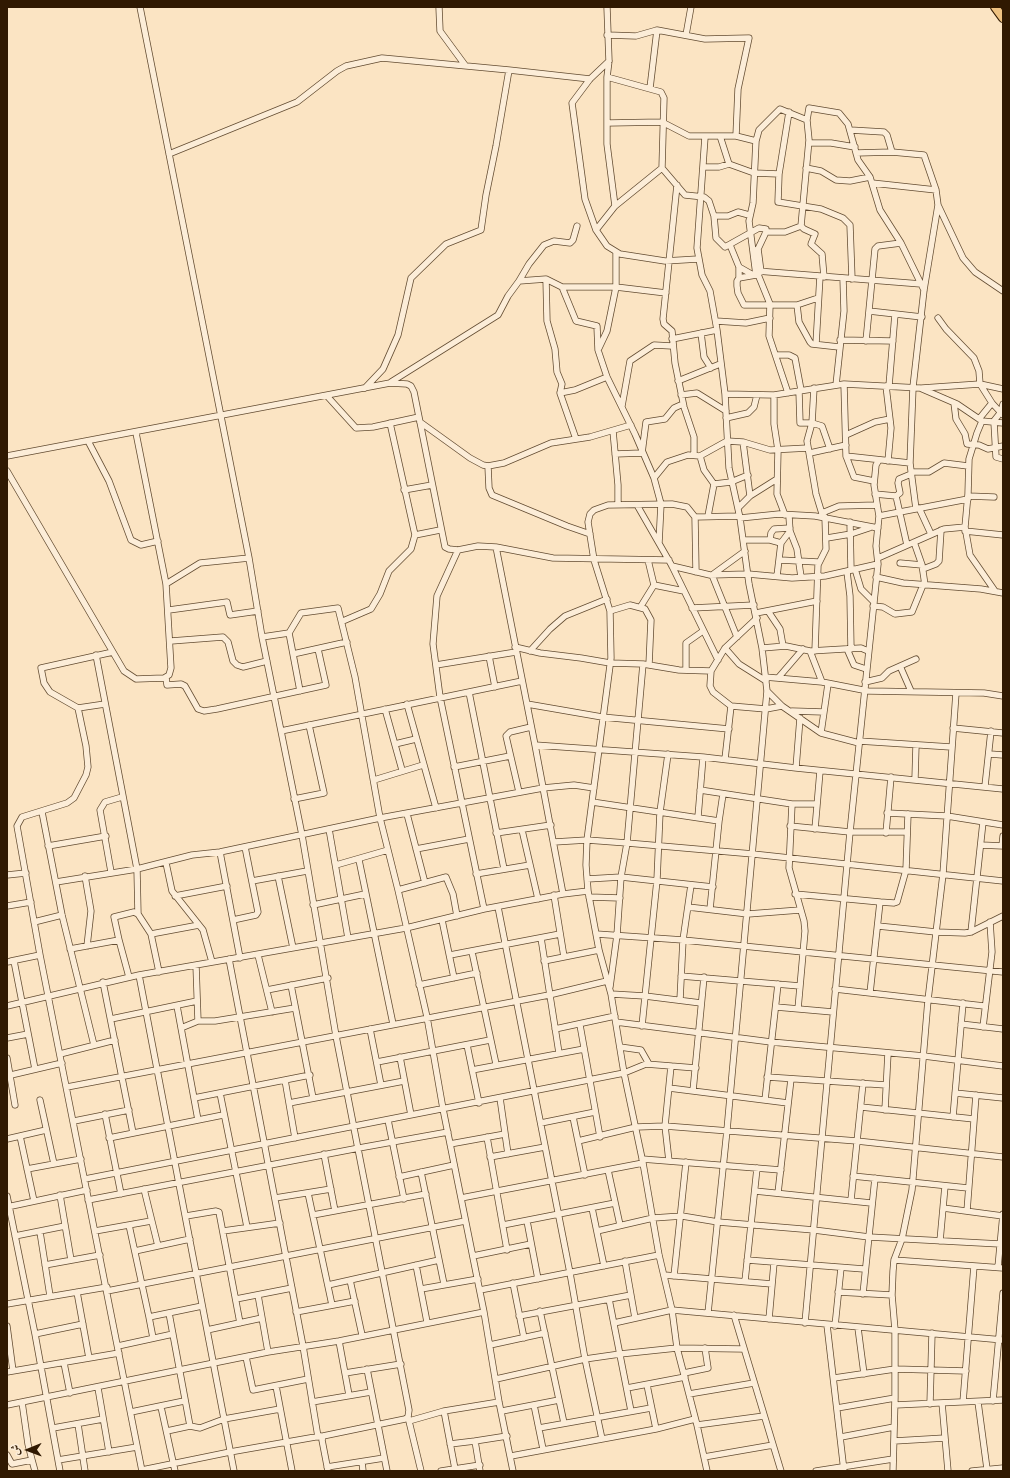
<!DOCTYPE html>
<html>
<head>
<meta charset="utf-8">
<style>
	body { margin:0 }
	#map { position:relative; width:1010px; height:1478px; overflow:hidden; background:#fbe4c3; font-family:"IM FELL Double Pica",Amiri,serif }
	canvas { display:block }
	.frame { position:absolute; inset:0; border:8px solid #301901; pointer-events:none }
	.north { position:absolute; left:8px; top:1430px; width:40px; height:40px; -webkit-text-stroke:3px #fcedd8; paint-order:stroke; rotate:269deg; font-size:11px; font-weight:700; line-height:16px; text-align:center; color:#301901 }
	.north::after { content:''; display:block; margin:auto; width:14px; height:18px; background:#301901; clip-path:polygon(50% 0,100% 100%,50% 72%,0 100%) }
</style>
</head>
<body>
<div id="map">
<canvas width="1010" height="1478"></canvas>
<div class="frame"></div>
<div class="north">ش</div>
</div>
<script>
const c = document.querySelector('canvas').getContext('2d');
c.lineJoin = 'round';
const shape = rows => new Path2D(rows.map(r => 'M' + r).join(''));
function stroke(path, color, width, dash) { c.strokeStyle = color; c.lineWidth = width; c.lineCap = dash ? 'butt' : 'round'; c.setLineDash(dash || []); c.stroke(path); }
const minor = shape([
	[140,7,249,558,262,637,302,835,336,1036,409,1410,408,1417,405,1419,323,1436,322,1440,328,1471],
	[439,7,440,31,465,65],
	[607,7,609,61,607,77,607,144,615,206],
	[607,35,636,36,657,30,705,39,749,38,738,89,736,136],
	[686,35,691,7],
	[609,61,590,79,572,103,585,199,596,230,607,246,620,254,665,261,698,259],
	[607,77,661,92,664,98,662,168,685,195,704,197,709,201,714,216,716,238,725,247,759,228,766,229,766,232,758,249,754,251],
	[650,88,657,30],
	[608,123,662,122,689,136,736,136,756,141],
	[850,130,884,132,887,135,892,152],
	[720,136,729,164],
	[705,137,697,248,702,275,710,291,717,330,725,394,729,468,740,518,749,584,762,648,767,691,727,1130,708,1313],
	[809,143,831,143,855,147],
	[856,153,892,152,924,155,936,190,938,205,924,290,913,387,910,463,916,509],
	[169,154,297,102,337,71,346,66,382,58,509,70],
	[703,167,719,167,729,164,754,173,779,174,778,202,821,209,843,218,850,225,852,279],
	[806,168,821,171,836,180,850,181,870,177],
	[779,174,789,112],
	[872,183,936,190],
	[677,185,663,319,664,324,672,331,675,363,684,407,694,437,694,454],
	[938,205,963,258,975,272,1003,291],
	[714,216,728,216,738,212,749,215],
	[596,230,615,206,662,168],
	[766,232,785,232,801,226],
	[730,245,739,267,739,278,737,281,737,286,738,293,744,305,797,305,818,298],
	[758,249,761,272],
	[739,267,753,275],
	[757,272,770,304,769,336,788,393],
	[756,275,749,221,753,203,756,141,759,130,780,109,807,120],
	[824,277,822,254,811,244,815,234,804,229,801,226,809,140,807,120,809,108,839,113,848,124,858,160,870,177,880,210,901,243,924,290],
	[739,278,756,275,757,271,921,284],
	[546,279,547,321,555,349,557,372,562,384,560,393,576,439],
	[519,281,529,264,544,245,554,241,570,243,573,240,577,226],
	[562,287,576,321,597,326,598,350,607,377,635,434,654,478],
	[797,305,799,322,810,342,812,344,839,347],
	[869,311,922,317],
	[938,318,946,329,974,358,979,371,980,384,992,403,1003,415],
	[716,321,746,323,770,318],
	[701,333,704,357,711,368],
	[672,339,717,330],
	[840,340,893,341],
	[866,341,875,249,878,246,901,243],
	[816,344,820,276],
	[599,348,607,331,616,287,616,253],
	[777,355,789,355,795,358,801,390],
	[678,381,720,364],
	[391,382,498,315,508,296,519,281,546,279,562,287,616,287,666,293],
	[844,384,846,456,854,477,874,481],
	[836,385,844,311,843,278],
	[886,386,891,428,888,461],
	[889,386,895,314],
	[365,388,383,369,398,335,411,278,446,244,481,230,486,195,496,146,509,70,590,79],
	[814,388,812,423,807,441,816,494,823,517],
	[922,388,980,384,1003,389],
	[799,391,800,423,812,423,822,426,830,449],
	[560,393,575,390,607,377],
	[725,394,774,395,844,384,920,388,957,404,982,421,1003,423],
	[681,395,697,393,726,411],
	[774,395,774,424,778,450,777,494,785,515],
	[327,396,356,428,373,427,419,417],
	[954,403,956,419,965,434,967,444,979,445,988,449,1003,446],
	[622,406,630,361,654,345,672,346],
	[726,418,748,413,754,407,757,395],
	[979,419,992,403],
	[982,421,977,433,969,459,968,494,965,527,970,555,995,591],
	[420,422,470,458,483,465,488,466,504,463,551,443,590,437,631,425],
	[993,422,1001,412,1003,404],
	[994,422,996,457,1003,459],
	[613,431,618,485,618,505],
	[846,435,875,422,890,419],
	[88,441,109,481,131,540,141,545,158,541],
	[743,442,750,496],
	[810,453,846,445],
	[615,454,642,453,646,422,665,419,674,408,683,404],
	[7,456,390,383,407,384,411,386,414,392,445,547,449,549,458,550,478,546,496,547,535,745,703,757,796,768,1003,789],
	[700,456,704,470,714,484,708,516],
	[846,456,910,463],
	[488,466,489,488,492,495,567,526,590,534],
	[7,471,124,671,136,679,164,678,169,675,171,668,166,584,136,433],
	[911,472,929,472,944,463,968,466],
	[714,484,731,482,748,475],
	[404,490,432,485],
	[875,494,896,496],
	[968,496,994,497],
	[637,505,672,566,718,660],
	[738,508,750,496,777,479],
	[919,508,931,534],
	[822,513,839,506,877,505],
	[789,516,790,531,797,549,801,577],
	[879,516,968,499],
	[695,517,739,516],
	[740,518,779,514,815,516,878,528],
	[850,522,851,570],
	[965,531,1003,535],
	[415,535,440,530],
	[827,538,851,534,869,528],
	[743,540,770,540,781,543],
	[770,540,771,533,774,529,790,528],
	[914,542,922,565,925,585],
	[659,543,661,504,654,478,667,462,688,455,700,456,727,441,743,442,770,450,808,448],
	[907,545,896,496,900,493,898,483,899,479,911,474],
	[496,547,553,558,669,560],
	[458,550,437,596,433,644,440,697,484,909],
	[878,558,944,529,965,527],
	[780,560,818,562],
	[900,563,922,565],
	[672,566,710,575,748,574,792,578,825,576,878,564],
	[855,569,861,589,874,602],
	[923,569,936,564,939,561,941,530],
	[696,572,695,517,687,507,672,504,608,505,594,510,590,514,588,522,594,560,610,611,611,658,587,840,586,865,588,891,599,950,611,994,624,1073,643,1163,659,1255,672,1310,677,1348,697,1425,707,1471],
	[847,572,850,596,851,649],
	[777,576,781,543,790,531],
	[876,577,903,583,981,589,1003,593],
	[166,584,200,563,249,558],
	[654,585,684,591],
	[641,606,654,585,648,560],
	[873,606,883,607,895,614,912,612,923,585],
	[692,608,754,605],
	[169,610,227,602,230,615,258,611],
	[610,611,630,605,645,609,651,620,649,665],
	[768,611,780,629,783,646],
	[756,613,817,601],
	[757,618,725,648,711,671,710,686,713,692,731,706,766,709,782,706],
	[343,621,371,609,380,594,389,571,411,549,415,535,390,423],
	[262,637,289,633],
	[737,637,712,575,745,551],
	[171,641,223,637,228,642,233,661,237,665,243,667,267,661],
	[515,647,540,653,581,658,610,663,643,664,679,670,711,671],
	[725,648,739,664,766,681],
	[762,648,786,646,810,651,861,648,868,651],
	[847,649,854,665,866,669],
	[530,651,550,629,565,616,607,599],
	[810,651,822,682],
	[815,651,818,565,826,549,825,517],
	[113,652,41,668,44,683,50,692,78,708,86,746,88,767,86,775,74,798,67,803,22,817,17,826,40,955,142,1471],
	[293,654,347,642],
	[96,655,137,869,138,914,151,934,159,972],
	[489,656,495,687],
	[436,665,516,652],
	[900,666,911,691],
	[686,670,686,643,703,631],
	[765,677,822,682,868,691,984,693,1003,696],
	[166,678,167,685,181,684,185,686,198,709,204,711,217,709,326,685,318,649],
	[778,678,803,649],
	[865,682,882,678,889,671,916,659],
	[300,691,289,633,301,613,338,608,355,677,380,818,398,890,427,1017,443,1109,484,1312,499,1402,513,1471],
	[767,691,782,706,821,733,859,743],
	[469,692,504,869],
	[407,704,436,808],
	[527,704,602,717,729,729],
	[78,708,105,704],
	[385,709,402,770],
	[792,711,824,712],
	[953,728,1003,733],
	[281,731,522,681],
	[821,733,828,684],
	[859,741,951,747],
	[395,744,416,739],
	[535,745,563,894],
	[990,754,1003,755],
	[725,759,731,706],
	[454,767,510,756],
	[796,768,800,718],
	[915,779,916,745],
	[374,780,423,765],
	[985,786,991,731],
	[700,790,792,804,817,804],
	[519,792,506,736,510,732,531,727],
	[294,799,324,793,309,725],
	[592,802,719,821],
	[792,804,789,868,804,921,805,931,798,1009],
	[42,812,62,915,94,1045],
	[887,813,947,816,1003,825],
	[407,814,425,883],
	[698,817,703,757],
	[790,826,850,832,907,832],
	[329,829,348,938],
	[815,829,820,771],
	[522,830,538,899],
	[496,833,551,825],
	[886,833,891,777],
	[554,842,587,840,627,843,753,854,1003,881],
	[981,845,1003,846],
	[48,846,106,836],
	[1002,846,1003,836],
	[416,849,469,839],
	[220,852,240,958],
	[359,860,393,1024],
	[166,863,172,891,203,930,212,962],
	[336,865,388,850],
	[111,872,100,810,105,802,122,797],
	[476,874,530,865],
	[7,875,26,873],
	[85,876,91,911,87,946],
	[278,876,293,948],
	[587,879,621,877,713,887],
	[252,881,307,871],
	[56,882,137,869,192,855,220,852,380,818,543,788,574,785,594,788],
	[398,890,446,877,453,894,457,916],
	[795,894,880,902,894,903,897,902,906,870,908,814],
	[554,895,564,957],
	[175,896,227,886],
	[589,897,620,898],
	[313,905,365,894],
	[7,906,31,902],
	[498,907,570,1273,585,1359,602,1439],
	[688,907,748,914,800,910],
	[710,909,719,821,723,794],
	[233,920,256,915,258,912,245,847],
	[442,920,454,978],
	[34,922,62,915],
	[878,926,936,932,965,933,971,932,1003,916],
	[971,932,983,822],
	[151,934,199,925],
	[596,934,683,940,1003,972],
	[541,938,559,1053],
	[119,940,129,977],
	[70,949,119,940,114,917,134,912,138,914],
	[472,952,496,1064],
	[258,955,272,1012],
	[450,955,560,934],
	[229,959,303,1346,318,1437],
	[11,961,40,955],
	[544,961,599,950],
	[7,962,14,961,35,1069],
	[196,965,198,1021],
	[139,975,234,1471],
	[681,976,800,986],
	[103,982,133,1133],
	[291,985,313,1098],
	[419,985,477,973],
	[610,987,617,935,621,877,627,843,643,664],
	[835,989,984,1006],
	[267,990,328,978],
	[870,993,880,902],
	[611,994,645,996,701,1003],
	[680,1000,683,940,691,885],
	[7,1006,139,975,406,928,484,909,563,894,588,891],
	[177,1006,198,1120],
	[776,1007,833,1012],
	[111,1019,197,1001],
	[616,1022,771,1042,924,1056,1003,1066],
	[961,1024,1003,1029],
	[580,1025,600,1137],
	[642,1026,657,880,660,812,668,754],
	[983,1027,992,952,990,922],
	[181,1028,198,1021,215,1021,295,1008],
	[370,1029,381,1085],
	[555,1029,615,1016],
	[7,1038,28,1034],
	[467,1045,479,1103],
	[620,1047,641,1050,649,1064],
	[60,1054,115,1040],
	[400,1057,411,1115],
	[7,1058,15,1105],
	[377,1062,490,1040],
	[472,1070,584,1049],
	[11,1075,62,1063],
	[767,1077,886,1085],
	[285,1080,295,1138],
	[67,1087,549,995,607,981],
	[669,1088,788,1103],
	[693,1091,704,977],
	[220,1093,247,1227],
	[955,1093,1003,1098],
	[194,1098,310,1075],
	[500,1098,508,1154],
	[40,1100,54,1164],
	[765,1100,778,984],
	[289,1103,404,1081],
	[861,1107,974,1119],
	[885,1110,888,1053],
	[105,1114,121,1194],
	[573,1117,585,1175],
	[953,1117,963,1003],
	[388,1120,404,1199],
	[74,1121,129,1110],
	[541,1123,595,1112],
	[20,1136,34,1201],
	[487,1137,507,1250],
	[109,1138,223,1115],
	[7,1139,46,1130],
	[578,1141,636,1127,665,1126,857,1141,1003,1157],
	[450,1144,505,1134],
	[324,1154,335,1211],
	[490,1157,545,1147],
	[642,1159,781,1170],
	[669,1161,665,1126,671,1066],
	[27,1169,81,1159],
	[608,1170,620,1225],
	[421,1172,444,1284],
	[853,1176,968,1188],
	[399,1177,454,1165],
	[85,1179,624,1073,646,1064,696,1068],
	[144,1189,158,1246],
	[755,1191,871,1203],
	[308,1193,332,1305],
	[778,1193,791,1079],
	[60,1195,71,1260],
	[7,1196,35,1334,60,1471],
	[275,1198,331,1189],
	[461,1198,643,1163],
	[88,1200,359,1148,448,1132],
	[851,1200,863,1083],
	[7,1207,87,1190],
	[592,1208,604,1266],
	[943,1208,1003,1216],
	[967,1211,976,1095],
	[313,1215,426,1194],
	[186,1216,216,1211,219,1212,240,1323],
	[527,1221,538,1279],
	[129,1225,149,1317],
	[503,1225,615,1203],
	[95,1231,151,1221],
	[223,1231,280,1223],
	[597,1231,653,1218,682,1216,718,1222,814,1230,869,1237,1000,1244],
	[40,1232,50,1296],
	[15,1236,65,1226],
	[940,1241,945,1186],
	[135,1251,190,1239],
	[473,1256,531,1244],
	[747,1260,864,1269],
	[894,1260,1003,1268],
	[625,1261,635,1318],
	[45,1265,100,1255],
	[416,1265,427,1322],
	[998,1267,1003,1214],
	[664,1275,772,1284],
	[674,1276,686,1162],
	[350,1280,362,1335],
	[745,1281,757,1168],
	[513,1283,524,1338],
	[328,1285,439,1260],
	[421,1289,478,1279],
	[480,1290,659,1255],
	[107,1291,465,1221],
	[77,1292,89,1358],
	[838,1292,892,1295],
	[863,1294,875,1178],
	[258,1295,268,1352],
	[236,1299,292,1288],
	[609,1299,631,1411],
	[7,1304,107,1287],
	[540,1311,564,1423],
	[296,1312,355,1301],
	[169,1313,190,1426],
	[734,1315,781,1471],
	[519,1316,631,1295],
	[769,1319,774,1263],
	[614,1323,672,1310,1003,1340],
	[805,1323,850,832,878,564,876,546,879,516,874,485,876,465,879,460],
	[827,1325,844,1471],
	[7,1326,13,1371],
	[835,1326,841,1268],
	[858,1328,864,1374],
	[207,1330,262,1318],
	[35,1334,83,1324],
	[153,1338,149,1317,202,1306],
	[339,1341,349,1395],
	[490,1345,545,1333],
	[118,1346,173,1334],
	[246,1357,253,1390,308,1379],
	[64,1363,70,1393],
	[367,1369,387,1471],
	[7,1372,119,1353],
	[345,1373,401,1364],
	[684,1373,708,1368,705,1348],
	[834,1378,895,1369,966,1371],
	[496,1379,585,1359,620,1354,677,1348,743,1349],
	[647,1385,656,1429],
	[276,1386,292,1471],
	[98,1388,109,1452],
	[627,1388,685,1377],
	[689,1394,754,1383],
	[993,1401,1003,1293],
	[22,1402,28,1444,32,1460],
	[312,1402,371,1392],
	[963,1402,974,1266],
	[978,1402,987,1469],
	[942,1403,948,1471],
	[930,1404,932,1333],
	[7,1405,268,1352,339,1341,484,1312],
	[534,1405,543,1449],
	[895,1405,1003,1400],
	[161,1407,175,1471],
	[837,1408,895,1398],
	[444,1411,455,1469],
	[502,1411,559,1400],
	[131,1412,184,1401],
	[408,1417,421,1471],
	[409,1421,444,1411,499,1402],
	[78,1424,85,1471],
	[697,1425,764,1416],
	[53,1428,103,1419],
	[539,1428,651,1408],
	[167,1431,190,1426,200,1428,224,1419,280,1409],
	[841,1437,894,1427],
	[894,1441,945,1438],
	[450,1444,475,1441],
	[7,1455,12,1464,32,1460,35,1471],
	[511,1456,656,1429,695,1419],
	[704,1457,773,1445],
	[58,1460,137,1447],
	[362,1462,363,1471],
	[327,1467,384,1458],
	[142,1470,230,1452,321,1436],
	[441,1471,480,1465],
	[480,1471,475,1441,507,1436],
	[816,1471,893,1459],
	[893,1471,895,1398,895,1330,892,1295,893,1271,894,1260,902,1239,912,1190,928,1000,943,874,956,693],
	[972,1471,1003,1468]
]);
const highway = shape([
	[995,7,1003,18]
]);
stroke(minor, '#634c32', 7);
stroke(highway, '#301901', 10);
stroke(minor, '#fcedd8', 5.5);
stroke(highway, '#eec282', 8);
</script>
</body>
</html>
